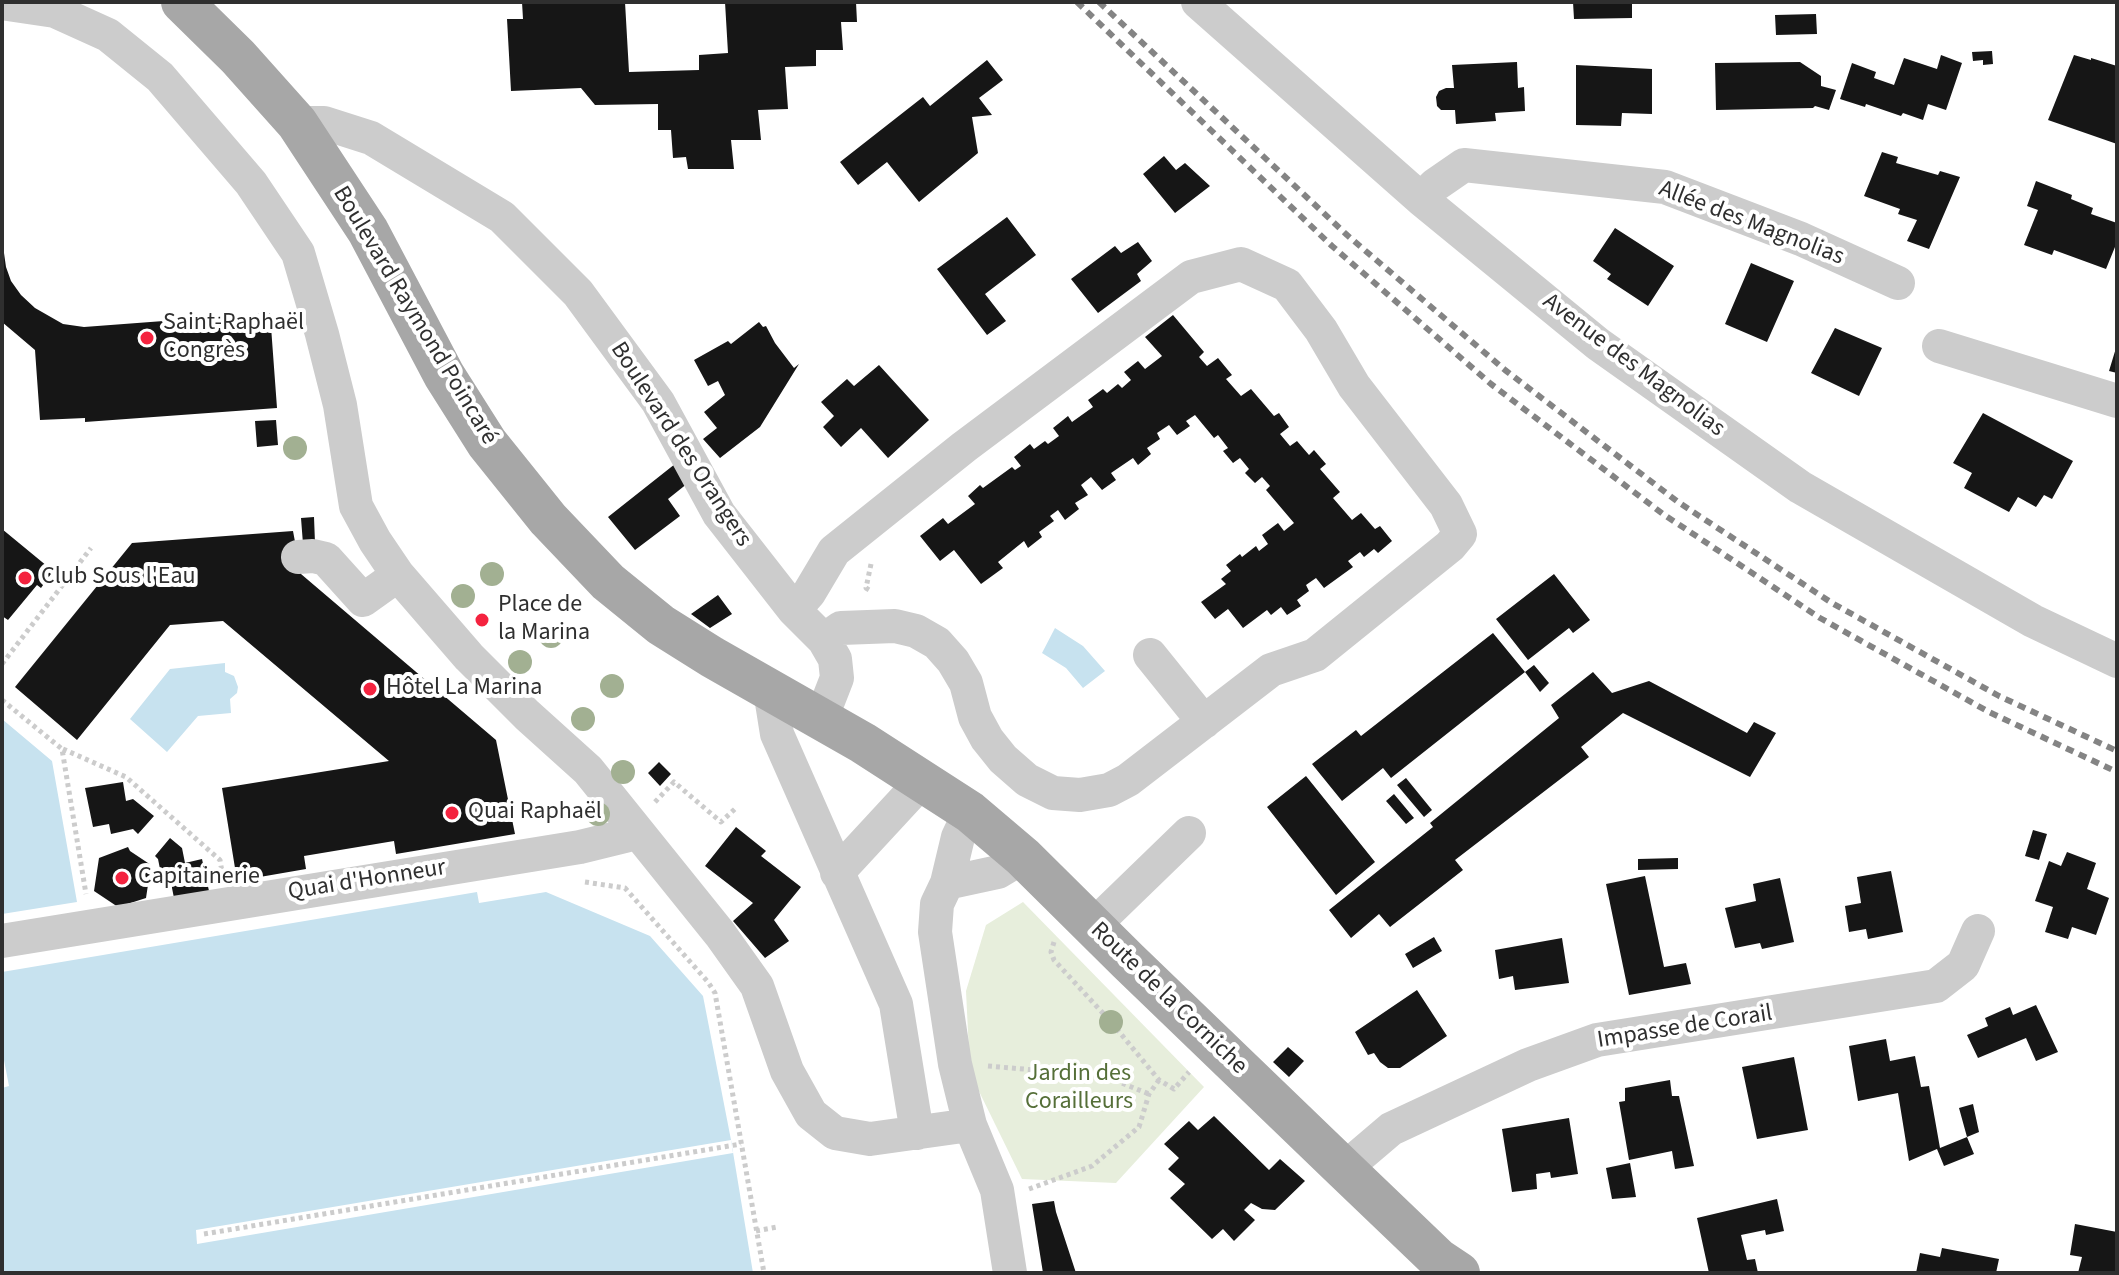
<!DOCTYPE html>
<html>
<head>
<meta charset="utf-8">
<style>
	body { margin:0 }
	#map { position:relative; width:2119px; height:1275px; overflow:hidden; background:#fff; font-family:"Source Sans 3",sans-serif }
	canvas { display:block }
	.frame { position:absolute; inset:0; border:4px solid #2f2f2f; pointer-events:none }
</style>
</head>
<body>
<div id="map">
<canvas width="2119" height="1275"></canvas>
<div class="frame"></div>
</div>
<script>
const c = document.querySelector('canvas').getContext('2d');
c.lineJoin = 'round';
function fill(path, color) { c.fillStyle = color; c.fill(path, 'evenodd'); }
const shape = rows => new Path2D(rows.map(r => 'M' + r).join(''));
function stroke(path, color, width, dash) { c.strokeStyle = color; c.lineWidth = width; c.lineCap = dash ? 'butt' : 'round'; c.setLineDash(dash || []); c.stroke(path); }
function write(font, color, halo, rows, align = 'center') {
  c.font = font + ' "Source Sans 3",sans-serif'; c.lineWidth = 8; c.setLineDash([]); c.textBaseline = 'middle'; c.strokeStyle = halo; c.fillStyle = color; for (const [text, x, y, turn = 0] of rows) {
    c.save(); c.translate(x, y); c.rotate((+turn || 0) * Math.PI / 180); c.textAlign = isNaN(turn) ? turn : align; if (halo) c.strokeText(text, 0, 0); c.fillText(text, 0, 0); c.restore();
  }
}
fill(shape([
	[1023,902,1204,1087,1116,1183,1022,1179,970,1073,966,991,986,925]
]), '#e7eedc');
fill(shape([
	[1055,628,1083,646,1105,671,1083,688,1066,668,1042,653],
	[225,663,225,672,234,676,238,687,237,693,230,699,231,713,198,716,167,752,130,719,170,669],
	[2,719,52,761,77,902,2,914],
	[477,892,479,903,546,892,650,936,703,996,731,1140,753,1273,2,1273,2,1088,9,1086,2,1050,2,972]
]), '#c7e2ef');
fill(shape([
	[731,1140,733,1153,197,1244,196,1230]
]), '#fff');
fill(shape([
	[522,2,625,2,629,72,699,70,699,55,728,53,725,2,856,2,857,22,841,22,843,50,816,50,816,66,785,67,788,109,758,110,761,140,731,140,734,169,688,169,686,157,673,158,671,130,658,130,658,104,595,105,581,88,511,91,507,19,523,19],
	[1573,2,1632,2,1632,18,1574,19],
	[1816,14,1817,34,1776,35,1775,15],
	[1992,51,1993,64,1983,65,1983,60,1973,61,1972,52],
	[1941,55,1962,63,1946,110,1928,104,1923,120,1903,113,1901,116,1866,104,1865,107,1840,99,1852,63,1876,72,1874,78,1894,85,1904,58,1937,69],
	[2074,55,2091,60,2091,58,2117,66,2117,144,2048,120],
	[987,60,1003,80,979,98,992,115,972,117,978,153,919,202,887,162,858,185,840,162,923,97,930,106],
	[1517,62,1518,88,1524,87,1525,111,1495,113,1496,121,1456,124,1455,110,1441,110,1437,106,1436,97,1439,91,1446,88,1454,88,1452,65],
	[1800,62,1821,76,1821,86,1836,90,1829,110,1815,106,1813,108,1716,110,1715,63],
	[1576,65,1652,69,1652,114,1622,113,1621,126,1576,125],
	[1882,152,1898,157,1896,163,1938,175,1940,171,1960,177,1929,249,1907,241,1917,220,1898,214,1900,209,1864,196],
	[1164,156,1176,170,1185,163,1210,186,1175,213,1143,174],
	[2036,181,2072,195,2071,199,2093,208,2091,214,2117,223,2117,248,2115,247,2106,269,2054,250,2052,255,2024,245,2038,210,2027,206],
	[1007,217,1036,255,985,294,1006,321,987,335,937,269],
	[1615,228,1674,266,1648,306,1607,279,1611,274,1593,261],
	[1138,242,1152,261,1137,274,1141,281,1098,313,1071,279,1115,246,1121,253],
	[2,253,4,253,6,267,11,281,21,295,35,308,63,324,84,327,270,313,277,408,85,422,85,418,40,420,35,350,2,322],
	[1751,263,1794,281,1767,342,1725,324],
	[1173,315,1204,352,1199,357,1207,366,1218,358,1232,375,1226,379,1241,396,1251,389,1274,416,1279,413,1289,427,1280,434,1290,446,1297,441,1309,455,1314,450,1326,464,1320,469,1340,492,1333,498,1352,520,1361,513,1375,529,1380,526,1392,541,1378,553,1374,549,1364,557,1360,552,1348,561,1353,567,1324,588,1316,578,1306,585,1309,591,1297,600,1301,606,1287,615,1281,607,1271,615,1267,610,1243,628,1228,609,1215,619,1201,602,1226,584,1221,579,1231,571,1226,565,1240,554,1242,557,1256,546,1259,551,1268,544,1262,535,1278,523,1284,531,1294,523,1266,490,1270,486,1262,477,1255,483,1245,473,1249,469,1240,458,1233,463,1223,451,1228,448,1218,435,1214,438,1195,415,1186,421,1190,426,1177,435,1169,425,1157,433,1160,439,1147,448,1151,454,1138,465,1133,458,1111,473,1116,480,1102,490,1091,477,1081,485,1088,495,1075,503,1079,509,1065,520,1058,510,1050,516,1054,521,1039,532,1042,537,1028,548,1024,541,998,562,1003,568,981,584,954,550,940,561,920,536,943,518,948,524,975,504,968,496,980,485,983,488,1012,467,1015,470,1021,466,1014,457,1030,444,1034,449,1045,441,1048,444,1059,436,1053,428,1068,416,1072,422,1093,407,1088,400,1103,389,1107,393,1118,384,1122,388,1131,380,1124,372,1138,361,1145,369,1162,356,1145,337],
	[759,322,763,327,766,326,775,343,794,368,799,364,760,427,720,458,703,439,717,428,704,412,725,395,718,381,708,386,694,360,728,341,731,344],
	[1835,328,1882,348,1859,396,1811,373],
	[2116,348,2117,348,2117,373,2109,371],
	[879,365,929,420,888,458,861,428,841,447,823,427,834,416,821,402,847,379,854,386],
	[1983,413,2073,461,2052,499,2044,495,2036,507,2018,497,2009,512,1964,488,1972,473,1953,463],
	[276,420,278,445,257,447,255,421],
	[675,464,688,483,668,499,680,516,635,550,608,517],
	[314,517,315,543,303,544,301,518],
	[2,529,53,571,41,588,37,585,8,620,2,616],
	[293,531,301,574,496,740,515,834,396,854,394,841,304,856,306,869,254,878,235,868,222,788,389,761,223,621,170,625,77,740,15,687,132,543],
	[1554,574,1590,620,1573,633,1569,628,1528,660,1496,619],
	[718,595,732,614,710,628,691,614],
	[1493,633,1525,672,1534,665,1549,683,1540,692,1525,672,1391,778,1383,768,1342,801,1312,764,1356,730,1361,736],
	[1593,672,1612,693,1649,681,1747,733,1754,722,1776,733,1750,777,1623,713,1581,747,1589,757,1455,860,1463,870,1390,927,1379,914,1351,938,1329,910,1433,827,1430,823,1559,718,1551,705],
	[659,762,671,774,660,786,648,773],
	[1306,776,1375,862,1336,895,1267,807],
	[1406,778,1432,810,1424,817,1397,785],
	[123,782,126,801,133,799,154,816,138,834,133,829,111,834,109,824,93,827,85,788],
	[1394,794,1414,818,1406,824,1386,801],
	[736,827,766,851,761,856,801,887,774,920,789,941,765,958,733,921,753,903,705,866],
	[2033,830,2047,834,2039,860,2025,856],
	[170,838,182,848,185,863,202,859,209,891,174,898,171,883,163,884,158,859,155,856],
	[128,847,130,851,151,865,146,898,118,907,94,891,99,858],
	[2067,852,2096,863,2087,889,2109,898,2096,935,2072,927,2068,939,2045,932,2053,907,2035,901,2049,861,2061,866],
	[1678,858,1678,869,1638,870,1638,859],
	[1891,871,1903,932,1868,939,1866,929,1849,932,1845,906,1861,903,1857,877],
	[1645,876,1664,967,1686,963,1691,984,1629,995,1606,884],
	[1780,878,1794,942,1762,949,1760,943,1735,948,1725,908,1756,901,1753,884],
	[1434,937,1442,951,1413,968,1405,954],
	[1562,938,1569,983,1515,990,1513,976,1499,979,1495,950],
	[1417,990,1447,1036,1400,1068,1388,1068,1380,1062,1374,1053,1368,1055,1355,1032],
	[2036,1005,2058,1052,2036,1061,2026,1038,1978,1058,1967,1035,1988,1026,1985,1018,2010,1007,2013,1015],
	[1886,1039,1890,1061,1915,1056,1921,1087,1929,1086,1940,1148,1967,1137,1974,1154,1944,1166,1937,1149,1909,1161,1898,1093,1858,1101,1849,1046],
	[1288,1047,1304,1061,1289,1077,1273,1062],
	[1794,1057,1808,1130,1757,1139,1742,1067],
	[1670,1080,1672,1096,1679,1096,1694,1166,1675,1169,1672,1151,1629,1160,1619,1102,1625,1101,1625,1088],
	[1973,1104,1979,1132,1967,1137,1959,1108],
	[1214,1116,1269,1170,1280,1159,1305,1181,1275,1210,1262,1209,1251,1203,1244,1210,1255,1220,1234,1241,1223,1229,1212,1239,1170,1198,1185,1184,1168,1169,1179,1158,1164,1144,1189,1121,1198,1130],
	[1569,1118,1578,1174,1551,1178,1550,1172,1536,1174,1537,1189,1512,1192,1502,1129],
	[1630,1163,1636,1197,1612,1199,1606,1168],
	[1777,1199,1784,1231,1766,1235,1765,1230,1741,1235,1747,1260,1755,1259,1758,1273,1709,1273,1697,1218],
	[1054,1201,1056,1212,1076,1273,1043,1273,1032,1204],
	[2075,1224,2117,1232,2117,1273,2078,1273,2082,1257,2070,1255],
	[1942,1248,1999,1259,1996,1273,1916,1273,1920,1253,1940,1257]
]), '#161616');
stroke(shape([
	[871,564,866,588,871,591],
	[2,664,91,548],
	[2,700,62,749,86,894],
	[63,749,126,777,220,860,222,872],
	[655,802,674,782,721,822,737,807],
	[585,882,625,888,708,982,715,993,764,1273],
	[1054,942,1051,952,1054,960,1111,1022,1159,1080,1174,1089,1189,1072],
	[988,1066,1104,1076,1149,1094],
	[1029,1189,1092,1166,1139,1127,1149,1094,1159,1080],
	[756,1231,777,1227],
	[204,1234,741,1144]
]), '#ccc', 5, [4, 4]);
stroke(shape([
	[1198,2,1421,199,1598,344,1800,487,2033,621,2117,661],
	[2,3,55,11,108,35,160,77,251,183,298,253,322,334,340,405,356,506,375,541,398,575,469,657,527,715,588,770,720,934,757,986,787,1071,811,1114,835,1133,870,1139,970,1125,997,1190,1010,1273],
	[297,123,324,123,371,138,502,217,578,293,658,402,719,514,794,610,824,640,835,659,837,678,821,719],
	[1421,199,1435,185,1464,165,1665,187,1801,239,1898,283],
	[1939,346,2117,401],
	[298,557,313,556,326,559,363,600,398,575],
	[794,610,809,593,834,551,964,447,1191,277,1241,264,1287,285,1321,330,1354,386,1446,505,1460,534,1450,546,1315,655,1271,670,1128,780,1109,790,1080,795,1053,793,1027,780,1003,759,987,739,975,717,966,683,953,661,937,643,916,631,895,626,841,628,824,640],
	[1150,655,1204,722],
	[770,690,777,734,896,1004,917,1133],
	[970,812,958,837,947,883,937,904,935,932,955,1064,970,1125],
	[837,873,923,780],
	[947,883,998,872,1023,857],
	[1093,926,1189,833],
	[2,941,580,847,637,833],
	[1344,1169,1391,1129,1528,1065,1597,1040,1936,986,1963,965,1978,931]
]), '#ccc', 34);
stroke(shape([
	[182,2,238,57,297,123,368,231,444,375,487,443,548,519,608,582,661,625,712,657,863,743,970,812,1023,857,1128,961,1344,1169,1438,1259,1459,1273]
]), '#a7a7a7', 42);
stroke(shape([
	[1077,2,1332,246,1491,384,1663,514,1820,618,1989,712,2117,772],
	[1099,2,1347,235,1505,370,1678,502,1832,603,1999,696,2117,751]
]), '#848484', 6, [8, 6]);
c.fillStyle = '#a2b092';
for (const [x, y] of [
	[295,448],
	[492,574],
	[463,596],
	[551,636],
	[520,662],
	[612,686],
	[583,719],
	[623,772],
	[598,814],
	[1111,1022]
]) { c.beginPath(); c.arc(x, y, 12, 0, 2 * Math.PI); c.fill(); }
for (const [x, y, r, color] of [
	[147,338,8,"#f4233f"],
	[25,578,8,"#f4233f"],
	[482,620,8,"#f4233f"],
	[370,689,8,"#f4233f"],
	[452,813,8,"#f4233f"],
	[122,878,8,"#f4233f"]
]) { const dot = new Path2D(); dot.arc(x, y, r, 0, 2 * Math.PI); c.fillStyle = color; c.fill(dot); stroke(dot, '#fff', 3); }
write('24px', '#2f2f2f', '#fff', [
	["Allée des Magnolias",1751,224,21],
	["Boulevard Raymond Poincaré",414,316,59],
	["Avenue des Magnolias",1633,366,37],
	["Boulevard des Orangers",680,445,57],
	["Quai d'Honneur",367,881,-9],
	["Route de la Corniche",1168,999,44],
	["Impasse de Corail",1685,1028,-9]
]);
write('24px', '#2f2f2f', '#fff', [
	["Saint-Raphaël",163,324],
	["Congrès",163,352],
	["Club Sous l'Eau",41,578],
	["Place de",498,606],
	["la Marina",498,634],
	["Hôtel La Marina",386,689],
	["Quai Raphaël",468,813],
	["Capitainerie",138,878]
], 'left');
write('24px', '#556f38', '#fff', [
	["Jardin des",1079,1075],
	["Corailleurs",1079,1103]
]);
</script>
</body>
</html>
